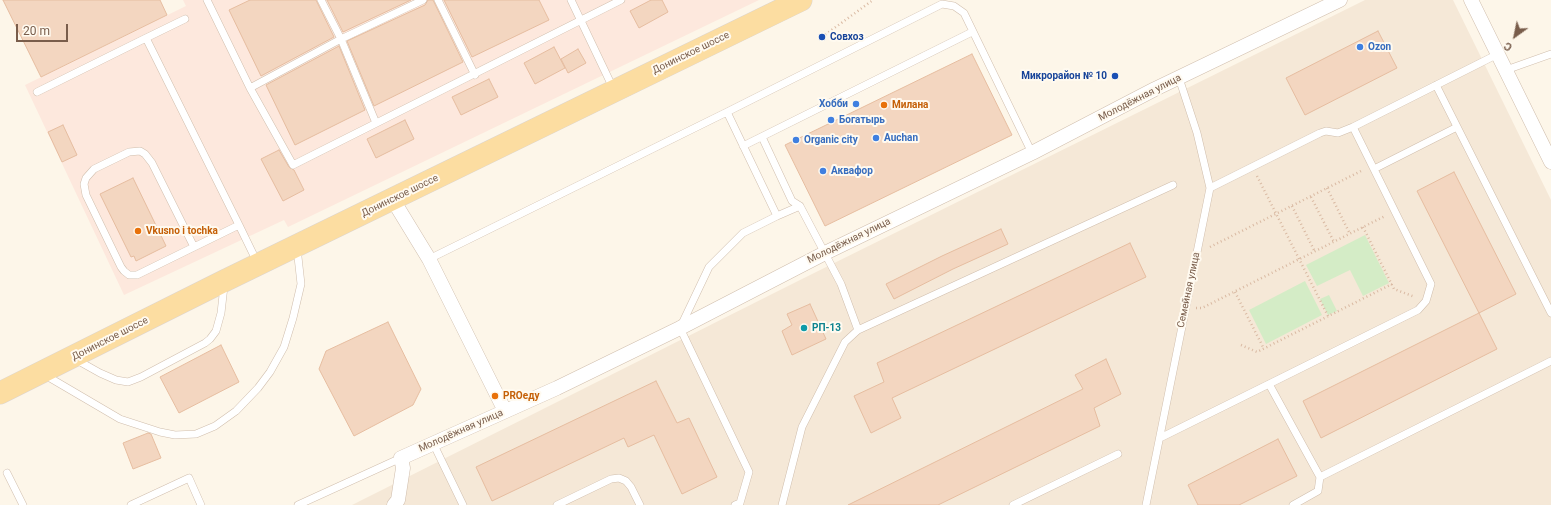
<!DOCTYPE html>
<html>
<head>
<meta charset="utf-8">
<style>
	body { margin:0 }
	#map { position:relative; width:1551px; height:505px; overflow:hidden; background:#fdf6e9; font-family:Roboto,sans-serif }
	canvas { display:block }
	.north { position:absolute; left:1495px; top:16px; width:40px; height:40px; -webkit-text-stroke:3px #fffaf0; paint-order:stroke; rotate:213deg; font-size:11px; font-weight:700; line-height:16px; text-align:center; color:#795d4b }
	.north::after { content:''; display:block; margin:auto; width:14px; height:18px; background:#795d4b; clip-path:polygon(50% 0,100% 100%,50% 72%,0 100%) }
	.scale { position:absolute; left:16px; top:24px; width:52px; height:18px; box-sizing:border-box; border:2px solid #795d4b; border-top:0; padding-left:5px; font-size:12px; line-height:14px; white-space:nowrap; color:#795d4b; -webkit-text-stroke:3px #fffaf0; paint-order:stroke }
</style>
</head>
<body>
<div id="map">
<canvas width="1551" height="505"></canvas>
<div class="north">С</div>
<div class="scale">20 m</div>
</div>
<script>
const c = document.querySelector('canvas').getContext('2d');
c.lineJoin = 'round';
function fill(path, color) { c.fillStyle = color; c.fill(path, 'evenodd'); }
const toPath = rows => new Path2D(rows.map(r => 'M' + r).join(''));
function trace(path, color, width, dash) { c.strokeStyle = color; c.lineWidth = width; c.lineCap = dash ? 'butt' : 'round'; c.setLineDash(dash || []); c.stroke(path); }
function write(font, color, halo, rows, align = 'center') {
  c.font = font + ' Roboto,sans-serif'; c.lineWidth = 4; c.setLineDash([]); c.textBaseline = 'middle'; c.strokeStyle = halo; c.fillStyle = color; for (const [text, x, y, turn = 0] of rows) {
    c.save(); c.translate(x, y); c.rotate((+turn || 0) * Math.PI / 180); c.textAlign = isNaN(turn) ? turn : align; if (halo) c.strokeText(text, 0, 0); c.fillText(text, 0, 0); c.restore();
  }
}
fill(toPath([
	[1365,0,1453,0,1551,200,1551,505,352,505,802,279]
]), '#f5e8d7');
fill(toPath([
	[183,0,759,0,288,227,284,220,124,295,25,85,186,6]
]), '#fde8dd');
fill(toPath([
	[1365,235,1389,283,1363,296,1350,270,1317,286,1306,265],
	[1305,281,1322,315,1266,344,1249,310],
	[1329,295,1337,311,1328,315,1320,299]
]), '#d4ecc6');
const building = toPath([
	[3,0,160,0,167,15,41,77,3,0],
	[250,0,316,0,334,37,261,76,229,10,250,0],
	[327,0,411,0,343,32,327,0],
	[428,0,433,0,463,62,374,106,347,41,425,5,428,0],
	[444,0,539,0,549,20,472,57,444,0],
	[651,0,662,0,668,12,639,28,630,11,651,0],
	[1378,31,1397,68,1305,115,1286,78,1378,31],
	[339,46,365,110,295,145,266,85,339,46],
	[554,47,565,68,535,84,524,63,554,47],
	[578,49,586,63,568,73,561,59,578,49],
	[972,54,1012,135,825,226,785,145,972,54],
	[489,79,498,97,461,115,452,97,489,79],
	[405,120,414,139,376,158,367,139,405,120],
	[63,125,77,155,62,162,48,132,63,125],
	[279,150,289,167,294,170,304,190,283,201,261,159,279,150],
	[1454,172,1516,294,1479,313,1417,191,1454,172],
	[133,178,166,246,136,261,134,256,131,257,100,194,133,178],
	[1001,229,1008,244,953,269,894,299,886,284,942,256,1001,229],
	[1130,243,1146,277,892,398,901,418,871,433,854,396,884,382,877,363,1130,243],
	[810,304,826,339,792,355,782,331,792,325,787,314,810,304],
	[1479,313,1497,349,1321,438,1303,401,1479,313],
	[388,322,421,389,413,405,354,436,319,369,326,351,388,322],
	[221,345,239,382,179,413,160,377,221,345],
	[1106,359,1121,394,1094,408,1100,426,938,505,848,505,1083,389,1075,375,1106,359],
	[656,381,677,423,689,418,717,477,682,494,654,435,628,447,624,438,492,501,476,467,656,381],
	[148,433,151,434,161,458,133,469,123,443,148,433],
	[1278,439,1297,476,1239,505,1198,505,1188,485,1278,439]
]);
fill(building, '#f3d6c0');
trace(building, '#e6bda0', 1);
const lane = toPath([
	[207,0,250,88,293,165,621,0],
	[321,0,341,39,376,123],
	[438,0,475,75],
	[571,0,613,88],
	[146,38,185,19],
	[1506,70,1551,54],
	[1436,85,1551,313],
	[250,88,341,39,423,0],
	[37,92,146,38,239,225],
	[727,112,777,216,800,206,841,284,858,330],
	[762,137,792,201,800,206],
	[743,146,972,32],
	[1374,169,1457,127],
	[1210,188,1320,133,1326,131,1338,133,1353,127],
	[194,247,152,163,145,154,140,151,129,152,94,169,86,178,84,184,86,195,121,267,124,271,129,275,137,275,194,247,239,225,257,262],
	[429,259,727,112,942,4,954,6,964,13,1032,153],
	[75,359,100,373,116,380,128,382,141,377,205,343,210,339,216,331,221,313,224,286],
	[45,375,120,419,160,432,175,435,196,434,215,426,236,411,258,388,270,372,284,347,293,318,301,284,297,248],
	[1160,438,1269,384],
	[433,443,463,505],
	[7,473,23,505],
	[1320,477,1551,361],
	[131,505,189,478,201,505],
	[298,505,401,458],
	[557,505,611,479,619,478,626,481,631,487,640,505],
	[735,505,740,503,749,472,680,328,709,267,743,233,777,216],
	[782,505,802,427,845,342,858,330,1173,185],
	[1013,505,1118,454],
	[1146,505,1210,188,1197,133,1179,78],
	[1293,505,1318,491,1320,477,1269,384,1418,310,1426,301,1431,284,1353,127,1498,54]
]);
const street = toPath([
	[1471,0,1551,162],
	[393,200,429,259,505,411],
	[394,505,398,500,403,468,401,458,557,388,680,328,825,253,1032,153,1155,89,1340,0]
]);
const primary = toPath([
	[0,393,224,281,801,0]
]);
trace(lane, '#d0bead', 8);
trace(street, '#d0bead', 15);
trace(primary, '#dcd5d0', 23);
trace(toPath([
	[822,37,873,0],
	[1257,176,1328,316],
	[1327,188,1350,234],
	[1311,197,1334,242],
	[1292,206,1315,252],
	[1363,227,1394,289,1415,297],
	[1210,247,1363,170],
	[1235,292,1264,349],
	[1196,308,1202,308,1385,216],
	[1241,345,1257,352,1392,284]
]), '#d9b9a2', 2.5, [1, 3]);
trace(lane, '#fff', 7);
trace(street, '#fff', 14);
trace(primary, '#fcdda1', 22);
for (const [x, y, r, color] of [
	[822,37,4,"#1a4fb4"],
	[1360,47,4,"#3f7fe0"],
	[1115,76,4,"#1a4fb4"],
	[856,104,4,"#3f7fe0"],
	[884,105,4,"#e8710a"],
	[831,120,4,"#3f7fe0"],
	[876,138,4,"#3f7fe0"],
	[796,140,4,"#3f7fe0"],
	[823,171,4,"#3f7fe0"],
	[138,231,4,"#e8710a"],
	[804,328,4,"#0f9aa8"],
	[495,396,4,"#e8710a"]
]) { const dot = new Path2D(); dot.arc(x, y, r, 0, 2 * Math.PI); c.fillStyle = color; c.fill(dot); trace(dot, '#fffaf0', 1.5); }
write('bold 10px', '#164399', '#fffaf0', [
	["Совхоз",830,37],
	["Микрорайон № 10",1107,76,"right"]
], 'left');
write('bold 10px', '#366cbe', '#fffaf0', [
	["Ozon",1368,47],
	["Хобби",848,104,"right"],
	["Богатырь",839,120],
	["Auchan",884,138],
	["Organic city",804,140],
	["Аквафор",831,171]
], 'left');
write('10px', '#795d4b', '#fffaf0', [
	["Донинское шоссе",691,53,-26],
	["Молодёжная улица",1140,98,-27],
	["Донинское шоссе",400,196,-26],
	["Молодёжная улица",849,241,-26],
	["Семейная улица",1189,290,-78],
	["Донинское шоссе",110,339,-27],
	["Молодёжная улица",461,431,-24]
]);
write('bold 10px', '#c56008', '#fffaf0', [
	["Милана",892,105],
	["Vkusno i tochka",146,231],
	["PROеду",503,396]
], 'left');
write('bold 10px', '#0d838f', '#fffaf0', [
	["РП-13",812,328]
], 'left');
</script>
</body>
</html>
